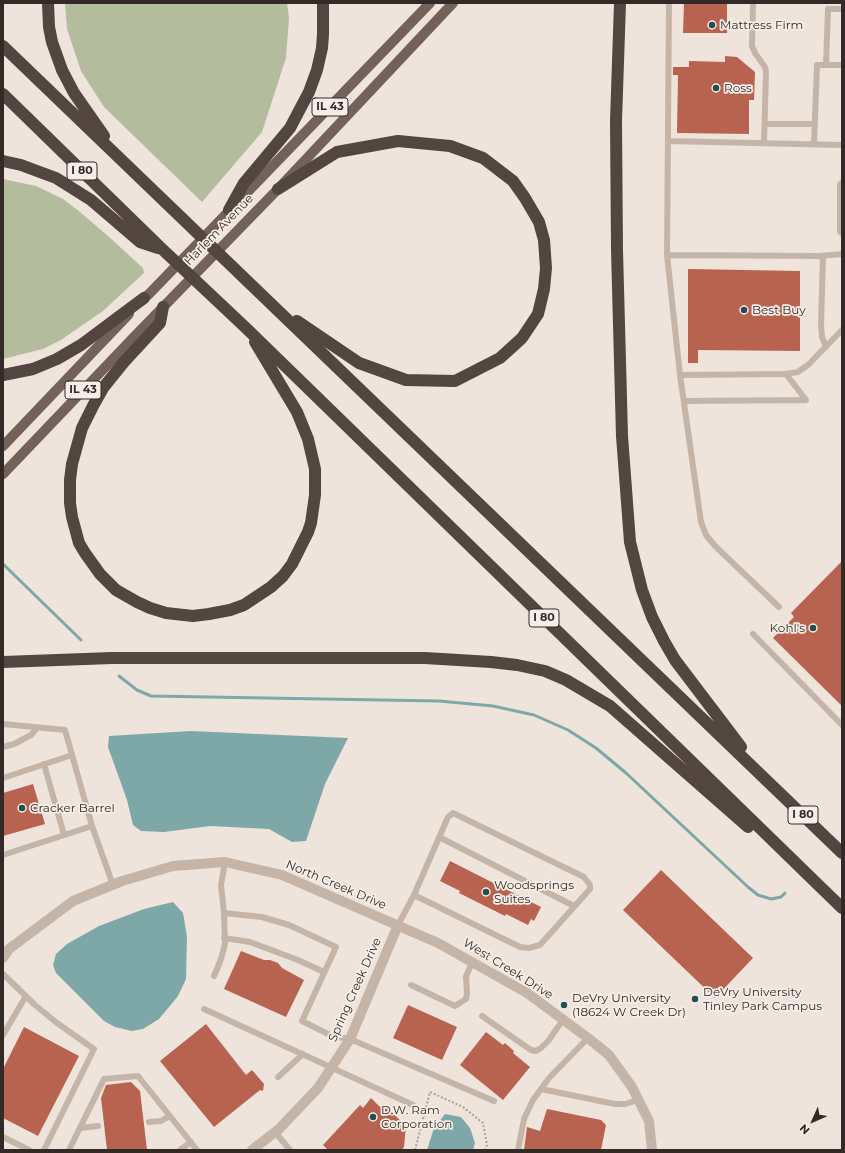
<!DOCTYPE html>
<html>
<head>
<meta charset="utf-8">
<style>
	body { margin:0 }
	#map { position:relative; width:845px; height:1153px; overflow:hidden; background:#eee4db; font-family:Montserrat,sans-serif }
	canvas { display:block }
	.frame { position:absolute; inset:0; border:4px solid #332a28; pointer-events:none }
	.north { position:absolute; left:793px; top:1101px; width:40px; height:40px; -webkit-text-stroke:3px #f7eee7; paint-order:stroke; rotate:225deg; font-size:11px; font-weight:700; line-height:16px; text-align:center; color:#332a28 }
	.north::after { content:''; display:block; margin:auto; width:14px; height:18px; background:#332a28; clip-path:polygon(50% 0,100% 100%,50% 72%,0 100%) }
</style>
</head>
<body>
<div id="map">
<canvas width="845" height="1153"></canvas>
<div class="frame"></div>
<div class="north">N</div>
</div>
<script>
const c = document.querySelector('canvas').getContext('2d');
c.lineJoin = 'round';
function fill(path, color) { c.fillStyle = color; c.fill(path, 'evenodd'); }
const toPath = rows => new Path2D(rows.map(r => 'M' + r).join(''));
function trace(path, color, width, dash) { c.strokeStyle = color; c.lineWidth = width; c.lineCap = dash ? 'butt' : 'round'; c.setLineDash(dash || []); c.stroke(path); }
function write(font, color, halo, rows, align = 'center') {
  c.font = font + ' Montserrat,sans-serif'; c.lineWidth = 3.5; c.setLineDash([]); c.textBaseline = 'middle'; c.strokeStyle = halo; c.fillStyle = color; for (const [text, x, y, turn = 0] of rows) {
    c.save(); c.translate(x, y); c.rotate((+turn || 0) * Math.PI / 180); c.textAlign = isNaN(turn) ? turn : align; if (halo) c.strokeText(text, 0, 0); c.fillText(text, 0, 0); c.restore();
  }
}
fill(toPath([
	[65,3,287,3,289,18,286,58,262,132,202,202,104,107,81,71,67,29],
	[3,179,36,186,63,199,80,212,108,236,143,268,144,273,103,311,61,340,43,349,3,359]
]), '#b3bc9d');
fill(toPath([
	[191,731,348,738,325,784,306,841,292,842,269,829,210,826,164,832,141,831,133,825,127,800,108,747,109,736],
	[173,902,183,913,187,937,186,979,178,996,159,1019,143,1029,132,1031,115,1027,104,1021,56,973,53,965,56,954,67,944,99,926,144,909],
	[445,1114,461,1117,470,1128,475,1143,473,1150,427,1150,434,1128]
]), '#7da8a7');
trace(toPath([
	[3,564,81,640],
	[119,676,137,690,151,696,439,701,493,706,534,715,568,730,596,748,626,773,748,887,758,895,771,899,781,897,785,893]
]), '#7da8a7', 3);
fill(toPath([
	[684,3,727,3,727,33,683,33],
	[725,56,737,57,755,72,754,100,749,100,749,134,677,133,678,75,673,75,673,67,689,67,689,61,725,62],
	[688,269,800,271,800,351,698,350,698,363,688,363],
	[842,561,842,706,773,638,794,617,791,613],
	[33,784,45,824,3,836,3,793],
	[450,861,541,907,534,921,531,919,528,925,506,914,505,916,459,893,460,891,440,881],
	[661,870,753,958,715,998,623,910],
	[241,951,264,960,270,960,278,963,282,968,304,980,286,1017,224,989],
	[408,1005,457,1027,442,1060,393,1038],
	[206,1024,246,1075,252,1070,264,1084,263,1091,260,1090,214,1127,160,1061],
	[24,1027,79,1056,38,1136,3,1118,3,1069],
	[486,1032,503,1045,505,1043,514,1051,513,1053,530,1067,503,1100,460,1065],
	[131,1082,140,1091,147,1150,107,1150,101,1098,106,1085],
	[371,1098,380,1107,383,1104,406,1126,404,1147,402,1150,328,1150,323,1145,360,1105,363,1108],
	[547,1109,601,1120,606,1125,601,1150,524,1150,527,1127,540,1131]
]), '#b86350');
trace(toPath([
	[415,1150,430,1092,463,1107,483,1123,487,1145,485,1150]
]), '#b09e93', 2, [2, 2]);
trace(toPath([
	[669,3,667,255,680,375,701,522,706,535,715,546,779,607],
	[753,3,752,46,755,53,765,67,766,72,764,143],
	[826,65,828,9,842,9],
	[765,124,815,124],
	[668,141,842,145],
	[814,144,817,65,842,65],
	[667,255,819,256,842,254],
	[823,256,821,325,822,337,826,347],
	[786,374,806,400],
	[680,375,786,374,798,372,809,364,842,330],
	[684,401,806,400],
	[753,634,842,725],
	[3,724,65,730,92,826,113,885],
	[3,747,14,744,31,735,37,728],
	[44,764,64,835],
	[3,778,72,755],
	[439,837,574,906],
	[3,855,92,826],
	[225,862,221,885,224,913,262,917,289,925,336,947,302,1021,332,1036,350,1039,494,1101],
	[398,925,414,895,448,817,453,813,584,877,590,885,590,889,540,945,529,948,520,947,414,895],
	[224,938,250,942,298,960,324,972],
	[3,974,35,1005,57,1023,94,1049,44,1150],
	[214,976,221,959,225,944,224,913],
	[411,985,455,1006,466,999,467,993,466,976,473,961],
	[204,1009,413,1105],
	[482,1016,531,1050,536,1051,541,1048,548,1041,563,1020],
	[3,1035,26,996],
	[278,1077,303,1054],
	[541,1089,615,1104,625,1104,638,1100],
	[149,1122,161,1121,170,1116],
	[80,1128,98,1126],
	[275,1132,290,1150],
	[3,1137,29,1150],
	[69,1150,104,1079,138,1076,197,1150],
	[180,1150,191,1142],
	[518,1150,524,1119,533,1100,549,1078,588,1038]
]), '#c5b4a8', 6);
trace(toPath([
	[842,185,842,231],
	[3,958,9,949,73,901,122,881,173,866,225,862,282,875,438,943,527,993,588,1038,609,1055,632,1087,649,1121,652,1150],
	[252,1150,279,1129,318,1088,350,1039,398,925]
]), '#c5b4a8', 10);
trace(toPath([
	[139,302,149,294,430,3],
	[3,446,129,314],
	[3,474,134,337,278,189,453,3]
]), '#73615a', 10);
trace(toPath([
	[48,3,49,27,52,42,62,70,74,93,104,136],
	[620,3,616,121,617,250,622,436,630,542,642,590,652,617,664,641,675,660,741,747],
	[3,46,842,853],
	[3,94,161,248,246,328,842,908],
	[3,161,21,165,56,178,91,200,140,242,158,248],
	[278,189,337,152,398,141,450,146,483,158,513,181,525,198,539,222,544,240,546,268,544,289,538,314,522,338,500,358,455,381,406,380,359,363,297,321],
	[229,210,244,183,290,128,309,92,317,70,322,48,323,34,323,3],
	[163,307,160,323,124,362,103,388,93,406,82,428,72,464,70,480,70,503,72,517,79,543,85,553,100,574,116,590,137,602,150,608,166,613,193,616,209,614,230,610,244,605,271,587,283,576,292,564,308,532,311,523,315,495,315,469,308,439,297,412,255,342],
	[3,375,33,369,57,359,81,345,144,298],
	[3,662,112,658,425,658,491,662,517,665,545,671,566,680,610,706,748,827]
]), '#534540', 12);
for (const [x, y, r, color] of [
	[712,25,4,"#224f4f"],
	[716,88,4,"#224f4f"],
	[744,310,4,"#224f4f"],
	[813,628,4,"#224f4f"],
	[22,808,4,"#224f4f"],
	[486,892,4,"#224f4f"],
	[695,999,4,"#224f4f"],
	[564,1005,4,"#224f4f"],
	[373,1117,4,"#224f4f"]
]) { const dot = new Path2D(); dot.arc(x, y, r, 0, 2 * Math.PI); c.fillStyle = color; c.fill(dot); trace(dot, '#f7eee7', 1.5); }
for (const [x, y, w] of [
	[330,107,36],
	[82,171,30],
	[83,390,36],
	[544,618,30],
	[803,815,30]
]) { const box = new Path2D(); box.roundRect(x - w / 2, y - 9, w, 18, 3); c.fillStyle = '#f7eee7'; c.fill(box); trace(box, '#332a28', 1); }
write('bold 11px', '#332a28', null, [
	["IL 43",330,107],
	["I 80",82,171],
	["IL 43",83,390],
	["I 80",544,618],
	["I 80",803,815]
]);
write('12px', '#332a28', '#f7eee7', [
	["Mattress Firm",720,25],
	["Ross",724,88],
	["Best Buy",752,310],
	["Kohl's",805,628,"right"],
	["Cracker Barrel",30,808],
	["Woodsprings",494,885],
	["Suites",494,899],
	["DeVry University",703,992],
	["Tinley Park Campus",703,1006],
	["DeVry University",572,998],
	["(18624 W Creek Dr)",572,1012],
	["D.W. Ram",381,1110],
	["Corporation",381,1124]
], 'left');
write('12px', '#332a28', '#f7eee7', [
	["Harlem Avenue",219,230,-46],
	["North Creek Drive",336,885,23],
	["West Creek Drive",508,969,32],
	["Spring Creek Drive",355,990,-66]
]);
</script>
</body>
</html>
